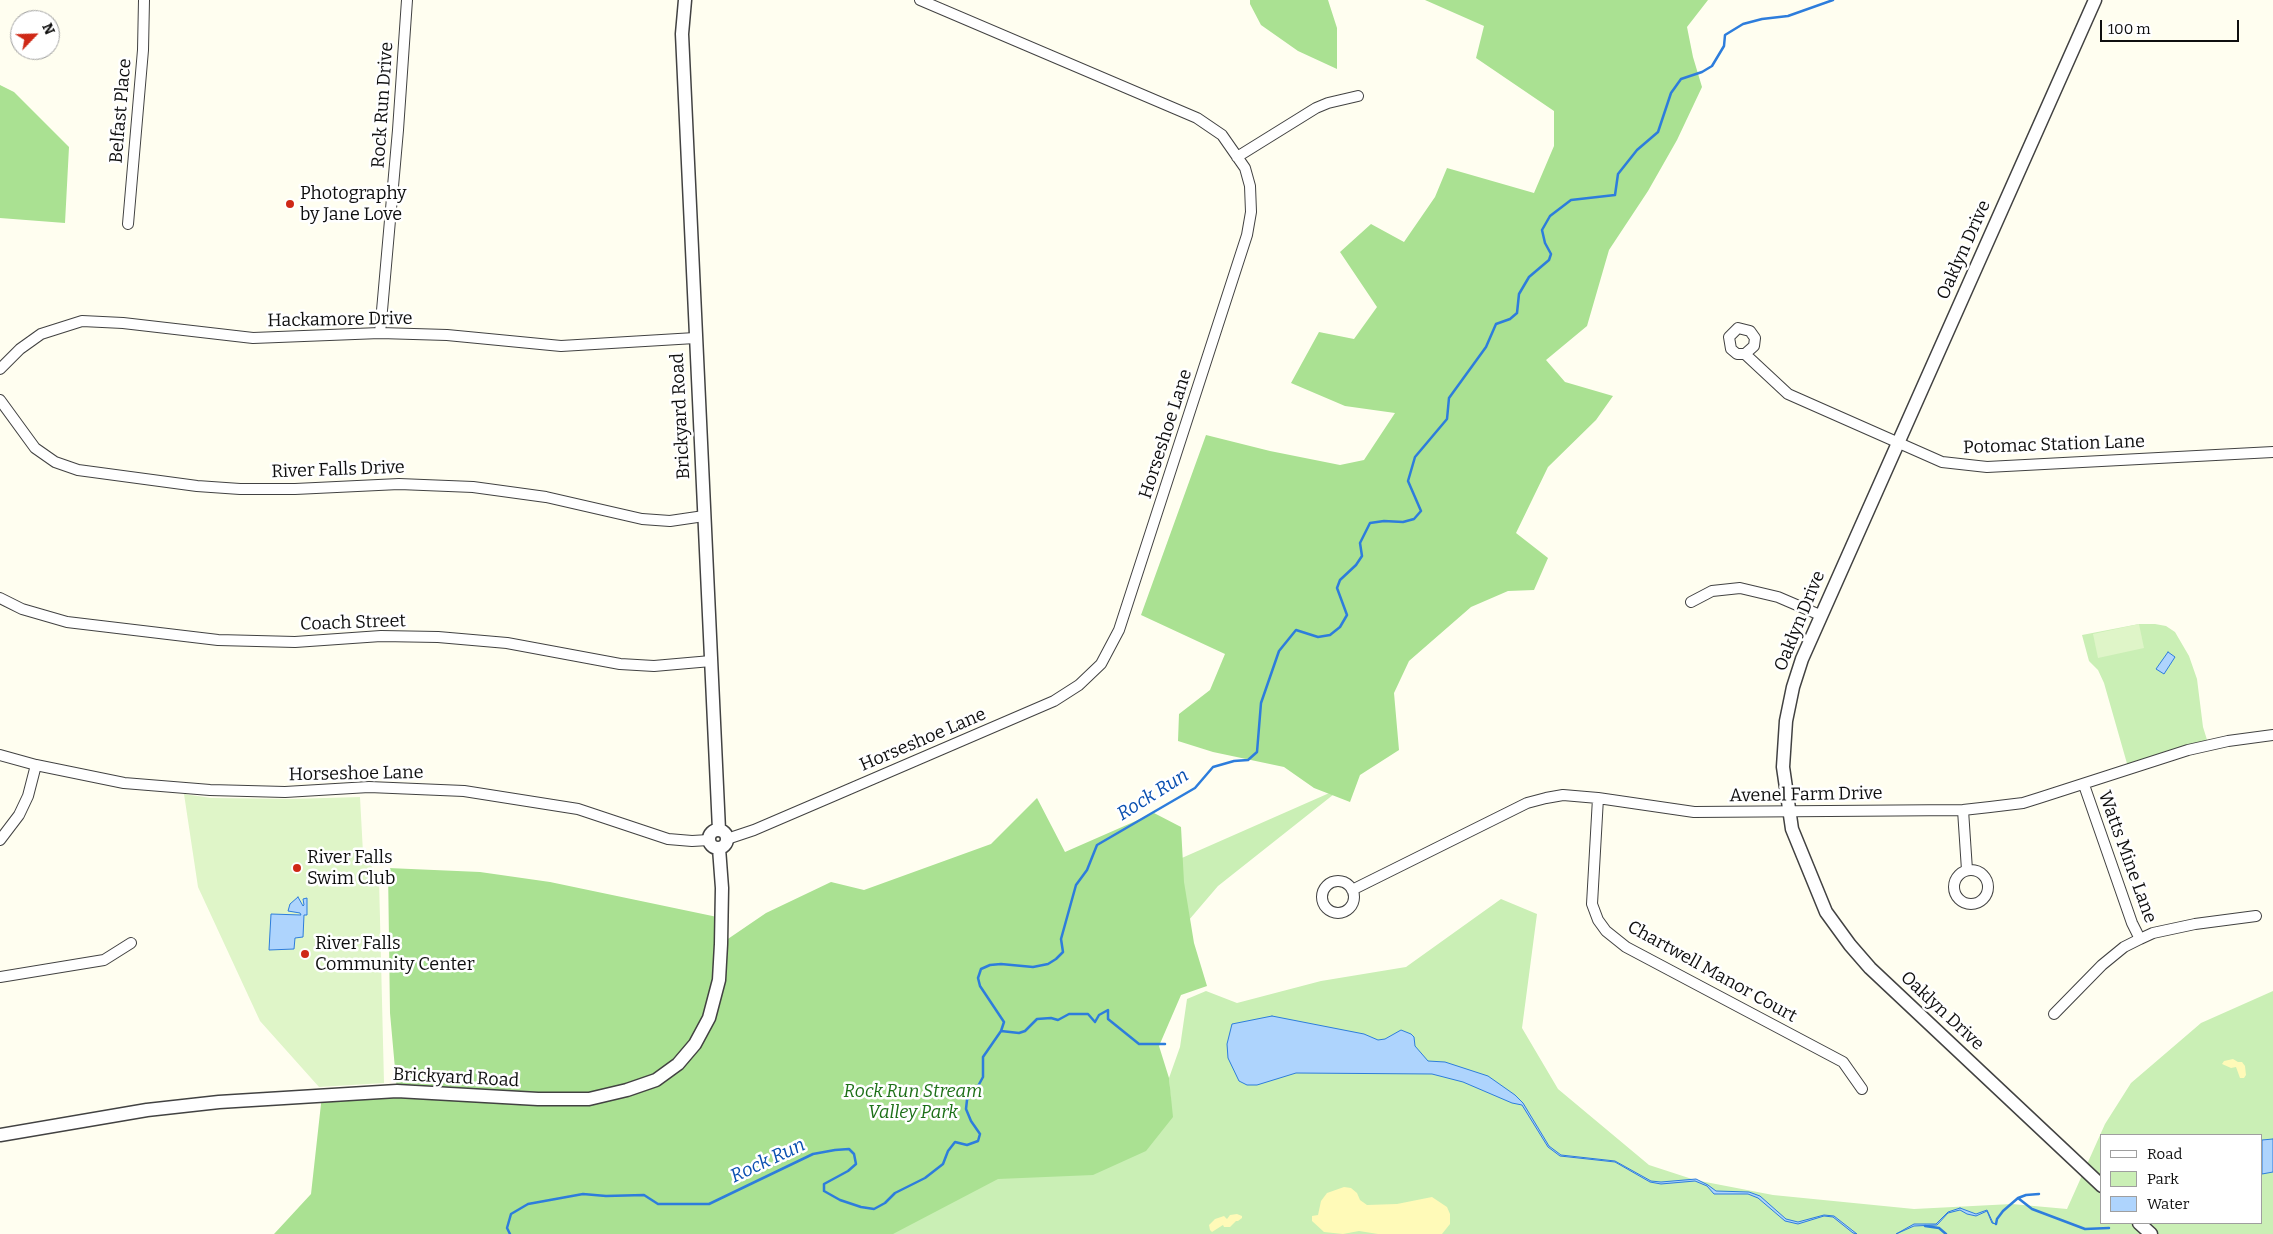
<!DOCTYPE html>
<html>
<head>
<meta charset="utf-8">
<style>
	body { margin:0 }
	#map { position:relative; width:2273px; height:1234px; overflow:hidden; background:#fffef0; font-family:Bitter,serif }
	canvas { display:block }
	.legend { position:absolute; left:2100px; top:1134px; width:162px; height:90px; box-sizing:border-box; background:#fff; border:1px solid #9f9f9f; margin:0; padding:6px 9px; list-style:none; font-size:15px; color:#0f0f0f }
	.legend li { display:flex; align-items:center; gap:10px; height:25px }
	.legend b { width:25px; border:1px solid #9f9f9f }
	.north { position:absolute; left:10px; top:10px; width:50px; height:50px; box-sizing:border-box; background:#fff; border:1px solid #9f9f9f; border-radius:50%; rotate:66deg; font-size:14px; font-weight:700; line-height:20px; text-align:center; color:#0f0f0f }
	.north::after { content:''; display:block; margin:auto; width:18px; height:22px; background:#cf2816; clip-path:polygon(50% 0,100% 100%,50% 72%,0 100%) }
	.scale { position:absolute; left:2100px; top:20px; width:139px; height:22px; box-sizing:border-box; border:2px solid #0f0f0f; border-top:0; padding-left:6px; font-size:15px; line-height:18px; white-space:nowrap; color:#0f0f0f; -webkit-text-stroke:4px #fff; paint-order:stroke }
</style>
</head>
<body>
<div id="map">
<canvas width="2273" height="1234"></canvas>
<ul class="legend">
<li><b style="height:6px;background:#fff"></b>Road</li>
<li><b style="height:14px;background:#caefb5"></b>Park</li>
<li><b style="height:14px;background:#aed4fd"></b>Water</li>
</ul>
<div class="north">N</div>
<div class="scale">100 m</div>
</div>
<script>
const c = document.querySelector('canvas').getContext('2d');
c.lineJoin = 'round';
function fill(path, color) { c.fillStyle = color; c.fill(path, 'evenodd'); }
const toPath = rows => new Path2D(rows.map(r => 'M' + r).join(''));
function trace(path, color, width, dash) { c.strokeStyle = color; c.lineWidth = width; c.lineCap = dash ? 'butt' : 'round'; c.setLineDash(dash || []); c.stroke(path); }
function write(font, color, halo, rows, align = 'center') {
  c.font = font + ' Bitter,serif'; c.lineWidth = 5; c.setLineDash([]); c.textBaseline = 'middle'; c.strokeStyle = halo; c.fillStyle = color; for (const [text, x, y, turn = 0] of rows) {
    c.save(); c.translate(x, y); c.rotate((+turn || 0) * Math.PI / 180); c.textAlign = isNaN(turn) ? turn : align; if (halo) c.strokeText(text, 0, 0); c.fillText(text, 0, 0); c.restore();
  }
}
fill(toPath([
	[2139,624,2155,624,2166,626,2175,632,2189,656,2197,679,2203,727,2208,743,2128,767,2104,683,2098,670,2089,661,2082,635],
	[1343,787,1218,886,1153,962,1016,1177,1054,1175,1172,1117,1169,1078,1180,1047,1187,999,1206,991,1237,1003,1321,981,1406,967,1501,899,1537,914,1522,1028,1558,1089,1649,1165,1695,1180,1773,1195,1914,1209,2012,1204,2067,1209,2105,1124,2131,1083,2201,1023,2273,991,2273,1234,388,1234,1175,861],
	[2102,1135,2262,1135,2262,1223,2102,1223]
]), '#caefb5');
fill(toPath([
	[1250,0,1328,0,1337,28,1337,69,1298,51,1261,25,1250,4],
	[1425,0,1708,0,1687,27,1693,57,1702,87,1677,140,1648,191,1609,250,1587,326,1546,360,1565,382,1613,396,1596,420,1548,467,1516,533,1548,558,1534,590,1508,591,1471,607,1409,661,1394,693,1399,750,1360,775,1350,802,1314,788,1284,767,1213,752,1178,741,1179,714,1210,690,1225,654,1141,615,1206,435,1270,451,1340,465,1364,460,1395,413,1345,406,1291,383,1319,332,1354,339,1377,307,1340,252,1371,224,1404,242,1435,197,1447,168,1534,193,1554,146,1554,111,1476,58,1484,26],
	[0,85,14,92,69,147,65,223,0,218],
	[1037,798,1065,852,1154,813,1181,827,1184,882,1194,943,1207,986,1181,995,1159,1046,1169,1078,1173,1117,1146,1151,1093,1175,998,1179,893,1234,274,1234,311,1194,322,1095,397,1091,390,1013,388,868,480,872,550,882,722,918,722,943,766,913,831,882,864,890,991,844]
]), '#aae192');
fill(toPath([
	[2233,1059,2238,1062,2242,1062,2245,1066,2246,1075,2244,1078,2240,1078,2236,1067,2231,1068,2222,1064,2224,1061],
	[1344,1187,1351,1188,1357,1193,1360,1200,1367,1205,1397,1204,1432,1197,1447,1207,1450,1214,1450,1224,1442,1234,1378,1234,1359,1231,1343,1234,1324,1232,1312,1221,1312,1216,1318,1215,1321,1201,1327,1193],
	[1237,1214,1242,1216,1242,1218,1238,1221,1236,1221,1230,1227,1224,1227,1223,1225,1212,1232,1210,1230,1209,1225,1215,1219,1224,1216,1227,1219,1230,1215]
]), '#fffab8');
fill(toPath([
	[2139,624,2144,648,2098,658,2093,634],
	[184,794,211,798,291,799,360,797,363,853,379,878,384,1083,319,1087,260,1021,198,887]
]), '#dff5c8');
const water = toPath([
	[2168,652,2175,657,2164,674,2156,669,2168,652],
	[298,897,303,906,304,905,303,899,307,898,307,915,304,915,303,937,295,938,294,949,269,950,271,914,301,915,300,913,288,911,290,904,298,897],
	[1272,1016,1364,1034,1378,1040,1385,1039,1401,1030,1411,1034,1414,1037,1415,1046,1428,1061,1445,1062,1488,1076,1515,1095,1523,1103,1549,1146,1561,1155,1615,1161,1651,1181,1661,1182,1696,1179,1708,1185,1716,1191,1749,1192,1760,1196,1786,1219,1798,1222,1824,1215,1834,1216,1857,1234,1853,1233,1833,1217,1824,1216,1798,1224,1785,1221,1758,1198,1748,1194,1714,1194,1707,1186,1695,1181,1661,1184,1650,1182,1615,1162,1560,1156,1548,1147,1522,1105,1512,1103,1463,1082,1432,1074,1296,1073,1257,1085,1247,1085,1239,1081,1228,1058,1227,1044,1232,1024,1272,1016],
	[2273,1139,2273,1172,2262,1174,2262,1140,2273,1139],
	[1960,1208,1976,1214,1987,1210,1993,1223,1996,1224,1992,1223,1987,1211,1976,1216,1967,1214,1960,1210,1948,1213,1937,1225,1914,1226,1896,1234,1914,1224,1936,1224,1948,1212,1960,1208]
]);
fill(water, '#aed4fd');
trace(water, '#2d7ddc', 1);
trace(toPath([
	[1001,1031,1019,1033,1025,1031,1037,1019,1051,1018,1058,1020,1069,1014,1088,1014,1095,1022,1099,1015,1108,1010,1108,1019,1139,1044,1165,1044],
	[2018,1198,2026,1195,2039,1194],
	[1996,1224,1997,1219,2003,1211,2018,1198,2032,1209,2085,1229,2109,1228],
	[1925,1226,1939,1228,1946,1234],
	[510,1234,507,1228,511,1214,528,1204,583,1194,606,1196,644,1195,658,1204,709,1204,813,1154,835,1150,849,1149,854,1154,856,1164,848,1171,824,1184,824,1191,840,1200,861,1207,874,1209,885,1203,895,1193,925,1178,943,1164,948,1151,955,1142,967,1145,978,1141,980,1134,971,1121,966,1109,967,1100,977,1088,983,1077,983,1057,1001,1031,1004,1022,980,986,978,978,981,969,990,965,1001,964,1033,967,1048,964,1056,959,1063,952,1061,939,1076,885,1087,870,1097,845,1195,788,1213,767,1234,761,1248,760,1257,752,1261,703,1279,651,1296,630,1318,637,1330,635,1340,627,1347,615,1337,588,1340,580,1356,565,1362,556,1360,543,1370,523,1384,521,1403,522,1414,519,1421,511,1408,481,1415,457,1447,419,1449,398,1486,347,1496,324,1510,319,1517,313,1519,294,1529,277,1549,260,1551,254,1545,243,1542,230,1550,216,1571,200,1615,195,1618,174,1637,150,1658,132,1671,93,1681,79,1702,72,1712,66,1724,46,1725,35,1743,24,1762,19,1788,16,1833,0]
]), '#2d7ddc', 2.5);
const minor = toPath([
	[1237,157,1316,108,1328,103,1358,96],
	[128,224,143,50,144,0],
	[380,333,398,130,407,0],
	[1745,354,1754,346,1755,338,1750,331,1738,328,1729,337,1731,349,1737,354,1745,354,1788,394,1942,462,1987,467,2273,452],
	[0,369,20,349,41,334,82,321,123,323,253,338,380,333,447,335,561,346,695,338],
	[0,400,35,448,55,462,78,470,197,486,240,489,295,489,399,484,473,487,546,497,642,519,670,521,704,516],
	[0,598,22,609,67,622,218,640,295,642,381,636,438,637,507,643,620,664,654,666,711,661],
	[1691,602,1712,591,1740,588,1778,597,1820,615],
	[0,755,36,765,124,783,210,790,285,792,369,787,464,791,578,809,668,839,692,841,709,840],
	[2084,785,2132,923,2140,939],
	[1598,798,1592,904,1598,920,1606,931,1626,947,1843,1062,1862,1089],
	[1963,810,1967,870],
	[727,839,754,830,831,797,1054,701,1079,685,1101,664,1119,630,1247,235,1251,212,1250,186,1245,168,1222,135,1197,118,920,0],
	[0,840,19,815,28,796,36,765],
	'1954 887a17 17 0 1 1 34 0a17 17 0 1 1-34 0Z',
	'1322 897a16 16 0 1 1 32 0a16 16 0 1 1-32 0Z',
	[1352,890,1527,803,1546,798,1563,795,1598,798,1694,812,1963,810,1990,807,2023,803,2039,798,2188,750,2228,741,2273,735],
	[0,977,104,960,131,943],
	[2054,1014,2102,965,2124,947,2140,939,2153,933,2195,924,2256,916]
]);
const tertiary = toPath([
	[685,0,682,34,719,830],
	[2095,0,1802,659,1793,687,1786,721,1783,767,1792,829,1826,912,1850,945,1870,968,2102,1186],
	'709 839a9 9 0 1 1 18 0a9 9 0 1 1-18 0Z',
	[0,1135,147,1110,219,1102,397,1091,538,1099,589,1099,627,1090,656,1080,678,1064,695,1044,709,1018,719,980,721,944,722,888,719,848],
	[2139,1223,2151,1234]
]);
trace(minor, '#424242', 12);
trace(tertiary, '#424242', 15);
trace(minor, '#fff', 10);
trace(tertiary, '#fff', 12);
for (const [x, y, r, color] of [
	[290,204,5,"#cf2816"],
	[297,868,5,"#cf2816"],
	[305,954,5,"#cf2816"]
]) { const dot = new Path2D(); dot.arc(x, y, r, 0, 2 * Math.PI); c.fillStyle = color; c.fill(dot); trace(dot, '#fff', 2); }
write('18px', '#0f0f0f', '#fff', [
	["Rock Run Drive",383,105,-86],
	["Belfast Place",121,111,-85],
	["Oaklyn Drive",1964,250,-66],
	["Hackamore Drive",340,320,-1],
	["Brickyard Road",681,416,-93],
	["Horseshoe Lane",1166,434,-72],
	["Potomac Station Lane",2054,445,-2],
	["River Falls Drive",338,470,-2],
	["Oaklyn Drive",1800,621,-68],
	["Coach Street",353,623,-2],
	["Horseshoe Lane",923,740,-23],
	["Horseshoe Lane",356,774,-1],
	["Avenel Farm Drive",1806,795,-1],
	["Watts Mine Lane",2127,857,70],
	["Chartwell Manor Court",1712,972,29],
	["Oaklyn Drive",1942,1011,43],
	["Brickyard Road",456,1078,3]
]);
write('18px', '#0f0f0f', '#fff', [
	["Photography",300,194],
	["by Jane Love",300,215],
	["River Falls",307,858],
	["Swim Club",307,879],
	["River Falls",315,944],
	["Community Center",315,965]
], 'left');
write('italic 18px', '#1c6f17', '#fff', [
	["Rock Run Stream",913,1092],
	["Valley Park",913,1113]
]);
write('italic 19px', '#094fb0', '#fff', [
	["Rock Run",1153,795,-32],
	["Rock Run",768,1161,-25]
]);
</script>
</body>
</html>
